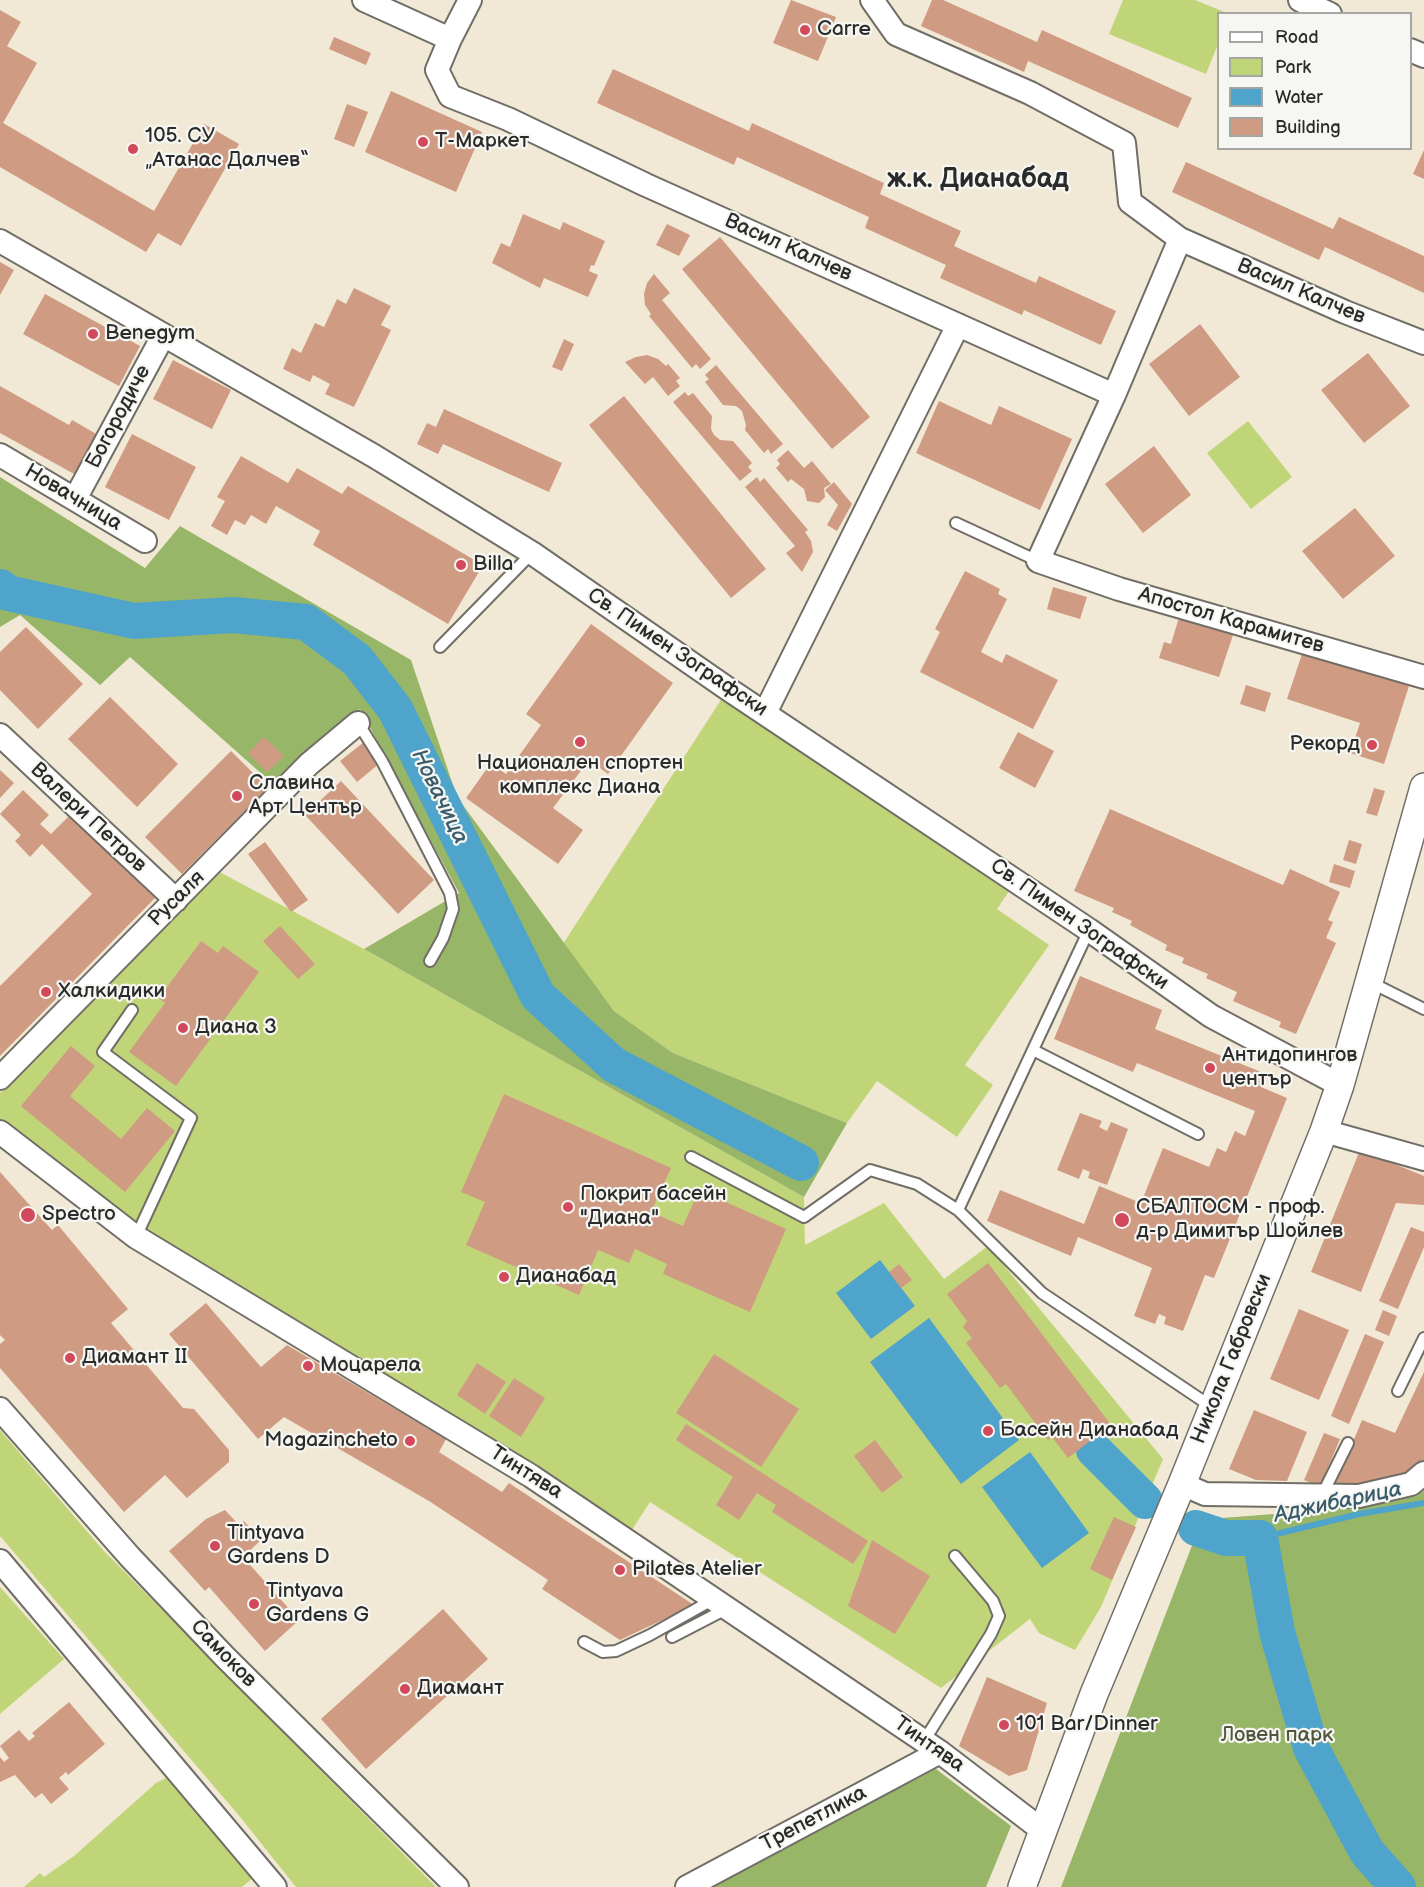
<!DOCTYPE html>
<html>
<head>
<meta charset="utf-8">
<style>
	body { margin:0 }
	#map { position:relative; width:1424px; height:1887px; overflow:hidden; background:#f1e9d5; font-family:"Balsamiq Sans",sans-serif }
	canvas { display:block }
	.legend { position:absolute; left:1217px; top:12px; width:195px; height:138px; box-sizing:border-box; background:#f6f6f2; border:2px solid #a5a5a2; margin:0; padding:8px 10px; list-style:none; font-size:18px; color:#2b2b2b }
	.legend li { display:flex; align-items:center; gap:12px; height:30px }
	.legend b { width:30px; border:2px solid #a5a5a2 }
</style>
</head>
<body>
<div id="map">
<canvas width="1424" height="1887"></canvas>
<ul class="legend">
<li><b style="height:8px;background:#fff"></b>Road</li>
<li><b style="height:16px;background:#c0d578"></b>Park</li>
<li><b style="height:16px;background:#4ea4ca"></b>Water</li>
<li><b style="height:16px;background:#cf9b83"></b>Building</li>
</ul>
</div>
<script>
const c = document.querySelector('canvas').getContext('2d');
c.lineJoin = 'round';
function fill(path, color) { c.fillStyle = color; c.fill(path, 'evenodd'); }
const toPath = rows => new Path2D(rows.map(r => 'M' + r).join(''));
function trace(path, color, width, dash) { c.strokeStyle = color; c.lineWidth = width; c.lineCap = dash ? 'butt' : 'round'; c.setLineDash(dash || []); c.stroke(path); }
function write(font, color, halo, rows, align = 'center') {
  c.font = font + ' "Balsamiq Sans",sans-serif'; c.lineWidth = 4.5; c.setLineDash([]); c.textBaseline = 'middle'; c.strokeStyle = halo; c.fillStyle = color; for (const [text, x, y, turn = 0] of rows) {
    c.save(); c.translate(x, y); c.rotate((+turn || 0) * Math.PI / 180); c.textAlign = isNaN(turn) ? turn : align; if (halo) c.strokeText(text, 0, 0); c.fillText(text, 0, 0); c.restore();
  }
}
fill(toPath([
	[1123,0,1195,0,1227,13,1218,14,1218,44,1206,74,1109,34],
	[1248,421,1292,477,1251,509,1207,453],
	[728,689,1016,881,997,909,1049,945,965,1065,993,1085,957,1137,877,1081,847,1123,673,1053,614,1011,563,944],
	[212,868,364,949,804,1197,805,1245,884,1203,944,1279,988,1246,1163,1459,1101,1607,1075,1650,1039,1633,1030,1619,941,1688,650,1502,626,1539,136,1237,0,1123,0,1093],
	[0,1430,103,1550,436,1887,296,1887,241,1818,0,1536],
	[0,1587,64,1659,0,1714],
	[168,1777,254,1877,242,1887,24,1887,40,1873,44,1877,74,1856,156,1783]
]), '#c0d578');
fill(toPath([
	[0,477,145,568,180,526,411,660,457,797,614,1011,673,1053,847,1123,804,1197,364,949,459,893,360,709,272,783,130,657,100,685,20,615,0,627],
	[1424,1490,1424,1887,1061,1887,1196,1535,1222,1518,1339,1509,1417,1496],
	[936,1769,1011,1826,986,1887,709,1887]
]), '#98b668');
fill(toPath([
	[880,1260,915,1306,871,1339,836,1293],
	[929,1318,1019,1440,961,1484,870,1362],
	[1030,1452,1089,1533,1042,1568,982,1487]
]), '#4ea4ca');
trace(toPath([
	[1260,1538,1359,1514,1424,1503]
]), '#4ea4ca', 6);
trace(toPath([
	[0,587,8,593,134,621,233,615,306,622,357,660,395,709,538,996,614,1065,801,1163],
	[1094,1450,1145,1501],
	[1196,1528,1226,1538,1260,1538,1277,1632,1311,1748,1367,1852,1398,1887]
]), '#4ea4ca', 36);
fill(toPath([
	[791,0,836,17,818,61,773,43],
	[932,0,943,0,1037,42,1042,30,1192,98,1178,128,1028,61,1024,72,921,26],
	[0,10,21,22,7,46,37,63,3,123,154,211,204,124,239,144,181,246,158,233,146,252,0,167],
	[334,37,371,53,366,65,329,49],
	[613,69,749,131,752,123,884,183,880,194,961,231,954,246,1036,283,1039,276,1116,311,1101,345,1024,310,1022,315,940,278,946,265,865,228,869,217,737,157,734,165,597,103],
	[391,91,482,132,456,192,365,152],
	[347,104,368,112,354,147,334,139],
	[1424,150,1424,179,1413,174],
	[1186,162,1333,229,1339,217,1424,256,1424,293,1325,247,1319,260,1172,192],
	[523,214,560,230,563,222,605,241,594,266,591,265,589,271,598,275,588,297,544,278,540,288,492,263,501,243,510,247],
	[667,224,690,235,679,256,656,245],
	[720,237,870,417,832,449,682,269],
	[0,262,14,270,0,295],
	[654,274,670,293,662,300,711,359,700,369,696,364,692,368,649,316,651,314,645,305,644,294,647,283],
	[354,288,391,306,381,325,391,330,354,407,325,394,330,384,313,375,310,382,283,369,292,348,301,353,315,323,324,327,337,299,346,304],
	[45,294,140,346,119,386,23,334],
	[1200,324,1240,377,1189,416,1149,364],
	[564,339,574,344,562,371,552,367],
	[1368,353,1410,406,1364,443,1321,390],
	[647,355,658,359,666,366,668,364,680,378,676,381,680,386,668,396,653,377,645,384,625,362,636,357],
	[173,360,231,390,212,429,153,399],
	[716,365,783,444,771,454,768,449,764,453,745,430,746,425,742,411,736,406,723,405,705,382,709,379,705,375],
	[0,386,69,425,72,420,98,435,76,475,0,433],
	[685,392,688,396,693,393,712,416,711,429,714,435,720,440,733,441,752,463,748,467,752,471,740,481,673,402],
	[624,396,766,569,731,598,589,425],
	[939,401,991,425,999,406,1072,439,1040,510,916,453],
	[444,409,562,463,549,492,443,444,438,454,417,444,427,423,436,427],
	[132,434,196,467,169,520,105,487],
	[1154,446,1191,495,1143,533,1105,484],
	[788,450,804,468,812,461,831,484,824,488,825,497,819,503,807,501,804,489,791,479,788,482,776,468,780,464,777,460],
	[241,456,288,483,297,468,342,494,348,486,483,565,448,624,313,545,320,531,276,506,266,524,251,515,245,525,235,520,227,535,211,526,225,501,217,497],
	[757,477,760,482,764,478,808,530,805,532,811,541,813,552,802,572,786,553,795,546,745,487],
	[834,482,852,504,837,531,827,525,838,505,825,490],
	[1355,508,1395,556,1343,599,1302,551],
	[965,571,1000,589,998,594,1007,599,981,652,1002,663,1006,654,1058,680,1033,729,920,672,940,632,935,629],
	[1053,587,1087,597,1080,619,1047,609],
	[1181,611,1235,629,1219,677,1159,658,1164,642,1171,644],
	[591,624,673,683,608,774,589,760,553,808,583,830,558,864,466,798,491,763,506,774,541,725,526,714],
	[26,627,83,684,38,729,0,690,0,652],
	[1303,651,1409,686,1384,764,1350,753,1360,723,1287,699],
	[1246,685,1271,693,1265,712,1240,704],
	[110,697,178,764,137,807,68,739],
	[1018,732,1054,751,1035,788,999,768],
	[264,737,284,756,267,772,248,753],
	[364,742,380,763,357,782,340,761],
	[231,751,268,788,182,874,145,837],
	[0,770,14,783,0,798],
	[341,781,434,880,398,914,305,815],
	[1374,788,1385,791,1377,816,1366,813],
	[23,790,49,815,40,824,51,834,69,816,155,898,0,1056,0,986,92,894,42,844,30,857,15,841,21,835,0,814],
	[1110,809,1283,885,1290,869,1340,892,1328,920,1333,922,1326,938,1336,943,1296,1034,1279,1027,1281,1022,1233,1001,1237,992,1206,978,1208,974,1182,963,1184,958,1165,950,1167,945,1130,925,1132,921,1112,912,1114,908,1074,891],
	[1349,840,1362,844,1356,864,1343,860],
	[265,842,308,900,291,912,248,854],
	[1334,864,1355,871,1350,888,1329,882],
	[280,926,315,964,298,979,263,941],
	[201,941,218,953,223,946,259,972,176,1086,129,1052,165,1003,159,998],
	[1080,976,1162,1010,1155,1029,1266,1074,1261,1087,1287,1098,1214,1278,1205,1275,1183,1331,1164,1324,1166,1317,1159,1314,1155,1324,1134,1316,1152,1268,1078,1237,1071,1256,987,1221,1000,1190,1084,1224,1099,1186,1141,1203,1163,1148,1209,1167,1217,1148,1226,1152,1235,1131,1245,1136,1255,1111,1137,1063,1133,1072,1054,1039],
	[71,1046,95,1066,70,1096,121,1139,147,1108,175,1131,125,1192,21,1106],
	[504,1094,671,1168,651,1212,683,1226,699,1190,786,1229,750,1312,663,1274,667,1264,635,1249,629,1263,598,1250,579,1295,466,1245,485,1202,461,1192],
	[1080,1113,1102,1121,1099,1127,1107,1131,1111,1122,1128,1129,1107,1185,1088,1178,1090,1172,1083,1169,1079,1179,1057,1170],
	[1360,1150,1424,1176,1424,1205,1396,1203,1361,1292,1311,1272],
	[0,1172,52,1230,58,1225,128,1309,111,1323,183,1408,194,1409,229,1450,229,1462,187,1498,165,1475,124,1512,0,1368,0,1344,5,1340,0,1335],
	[1411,1227,1424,1232,1424,1247,1398,1309,1379,1301],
	[988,1263,1111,1425,1068,1458,1052,1437,1048,1440,1006,1384,1000,1388,966,1343,972,1338,963,1327,967,1321,947,1294],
	[899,1264,912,1280,901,1288,889,1272],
	[206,1303,261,1367,287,1345,446,1439,439,1452,502,1492,509,1483,694,1605,620,1640,542,1589,548,1580,476,1532,429,1501,284,1417,258,1439,169,1334],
	[1299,1309,1349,1330,1319,1400,1270,1379],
	[1383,1310,1397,1316,1389,1336,1375,1330],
	[1365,1334,1384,1342,1349,1424,1331,1416],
	[714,1354,799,1409,761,1467,676,1413],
	[477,1363,506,1382,485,1414,457,1395],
	[1424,1372,1424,1467,1418,1471,1333,1490,1362,1420,1395,1433],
	[514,1378,545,1398,521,1437,489,1416],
	[1254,1410,1307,1432,1287,1481,1256,1480,1229,1469],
	[686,1424,868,1541,853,1564,772,1512,776,1505,757,1493,739,1520,716,1505,733,1477,676,1440],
	[1324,1433,1340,1439,1320,1487,1304,1480],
	[875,1440,903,1477,882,1493,854,1456],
	[225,1510,239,1525,244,1521,261,1540,243,1557,299,1620,265,1651,209,1587,205,1591,169,1551,206,1519],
	[1114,1517,1136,1527,1112,1580,1090,1569],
	[872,1540,930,1576,895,1634,848,1606],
	[443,1609,488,1659,366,1769,321,1719],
	[987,1677,1047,1703,1027,1770,1009,1776,959,1746],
	[69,1702,105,1744,68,1775,66,1772,59,1778,69,1789,51,1804,42,1793,35,1798,15,1775,0,1782,0,1757,4,1762,9,1758,0,1746,19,1730,29,1741,35,1736,32,1733]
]), '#cf9b83');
const service = toPath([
	[956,523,1038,561],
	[440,647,532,553],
	[358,723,382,761,450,893,453,909,443,938,430,961],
	[1370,982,1424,1009],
	[132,1010,103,1052,191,1118,136,1237],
	[1033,1050,1198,1134],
	[691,1157,804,1217,870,1170,917,1184,958,1210,1042,1293,1212,1407],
	[958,1210,1089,930],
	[1398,1391,1424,1338],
	[1322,1495,1348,1443],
	[672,1637,728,1608],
	[584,1642,603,1652,616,1651,650,1635,714,1599],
	[924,1741,991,1634,999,1616,993,1601,955,1556]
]);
const minor = toPath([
	[364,0,450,39],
	[470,0,450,39,437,70,450,96,508,119,646,185,1114,395],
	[872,0,896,34,1030,93,1124,143,1130,202,1180,239,1345,312,1424,343],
	[1300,0,1330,14],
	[1410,50,1424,56],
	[1180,239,1114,395,1038,561,1119,589,1424,677],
	[0,241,374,456,532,553,728,689,1089,930,1211,1016,1340,1085],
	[0,455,145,541],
	[75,499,163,336],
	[765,713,958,325],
	[0,735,176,900],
	[0,1078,309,764,358,723],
	[1324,1131,1424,1159],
	[0,1132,136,1237,531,1476,940,1752,1042,1830],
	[0,1409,130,1557,225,1657,457,1887],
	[1182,1484,1205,1494,1359,1496,1411,1484,1424,1473],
	[0,1561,275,1887],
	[687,1887,940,1752]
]);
const tertiary = toPath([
	[1022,1887,1094,1694,1182,1484,1324,1131,1340,1085,1424,787]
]);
trace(service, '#706e66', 14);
trace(minor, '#706e66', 26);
trace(tertiary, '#706e66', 30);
trace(service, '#fff', 10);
trace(minor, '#fff', 22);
trace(tertiary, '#fff', 27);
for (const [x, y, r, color] of [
	[805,30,6,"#d1495b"],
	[423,142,6,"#d1495b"],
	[133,149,6,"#d1495b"],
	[93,334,6,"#d1495b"],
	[461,565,6,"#d1495b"],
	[580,742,6,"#d1495b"],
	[1372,745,6,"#d1495b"],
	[237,796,6,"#d1495b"],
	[46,992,6,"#d1495b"],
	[183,1028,6,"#d1495b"],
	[1210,1068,6,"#d1495b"],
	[568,1207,6,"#d1495b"],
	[28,1215,8,"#d1495b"],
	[1122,1220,8,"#d1495b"],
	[504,1277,6,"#d1495b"],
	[70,1358,6,"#d1495b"],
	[308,1366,6,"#d1495b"],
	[988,1431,6,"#d1495b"],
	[410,1441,6,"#d1495b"],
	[215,1546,6,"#d1495b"],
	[620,1570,6,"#d1495b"],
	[254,1604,6,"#d1495b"],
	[405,1689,6,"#d1495b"],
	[1004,1725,6,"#d1495b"]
]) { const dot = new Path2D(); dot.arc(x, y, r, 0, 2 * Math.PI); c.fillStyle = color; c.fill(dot); trace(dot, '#f6f6f2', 2); }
write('21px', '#2b2b2b', '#f6f6f2', [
	["Carre",817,30],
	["105. СУ",145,137],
	["„Атанас Далчев“",145,161],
	["Т-Маркет",435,142],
	["Benegym",105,334],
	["Billa",473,565],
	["Рекорд",1360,745,"right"],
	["Национален спортен",580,764,"center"],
	["комплекс Диана",580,788,"center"],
	["Славина",249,784],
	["Арт Център",249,808],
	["Халкидики",58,992],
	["Диана 3",195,1028],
	["Антидопингов",1222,1056],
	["център",1222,1080],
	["Покрит басейн",580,1195],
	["\"Диана\"",580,1219],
	["СБАЛТОСМ - проф.",1136,1208],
	["д-р Димитър Шойлев",1136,1232],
	["Spectro",42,1215],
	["Дианабад",516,1277],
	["Диамант II",82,1358],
	["Моцарела",320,1366],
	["Басейн Дианабад",1000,1431],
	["Magazincheto",398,1441,"right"],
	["Tintyava",227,1534],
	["Gardens D",227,1558],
	["Pilates Atelier",632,1570],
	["Tintyava",266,1592],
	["Gardens G",266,1616],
	["Диамант",417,1689],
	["101 Bar/Dinner",1016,1725]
], 'left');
write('21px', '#2b2b2b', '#f6f6f2', [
	["Васил Калчев",788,248,24],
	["Васил Калчев",1301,292,23],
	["Богородиче",119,417,-62],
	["Новачница",73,498,31],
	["Апостол Карамитев",1231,621,16],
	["Св. Пимен Зографски",677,653,34],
	["Валери Петров",88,818,43],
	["Русаля",177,899,-45],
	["Св. Пимен Зографски",1079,925,35],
	["Никола Габровски",1232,1359,-68],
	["Тинтява",526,1473,32],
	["Самоков",223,1654,46],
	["Тинтява",929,1745,35],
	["Трепетлика",814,1819,-28]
]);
write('21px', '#50563e', '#f6f6f2', [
	["Ловен парк",1277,1736]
]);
write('italic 22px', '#395b6b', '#f6f6f2', [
	["Новачица",439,797,64],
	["Аджибарица",1338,1503,-12]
]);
write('bold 27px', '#2b2b2b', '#f6f6f2', [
	["ж.к. Дианабад",978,180]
]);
</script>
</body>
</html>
